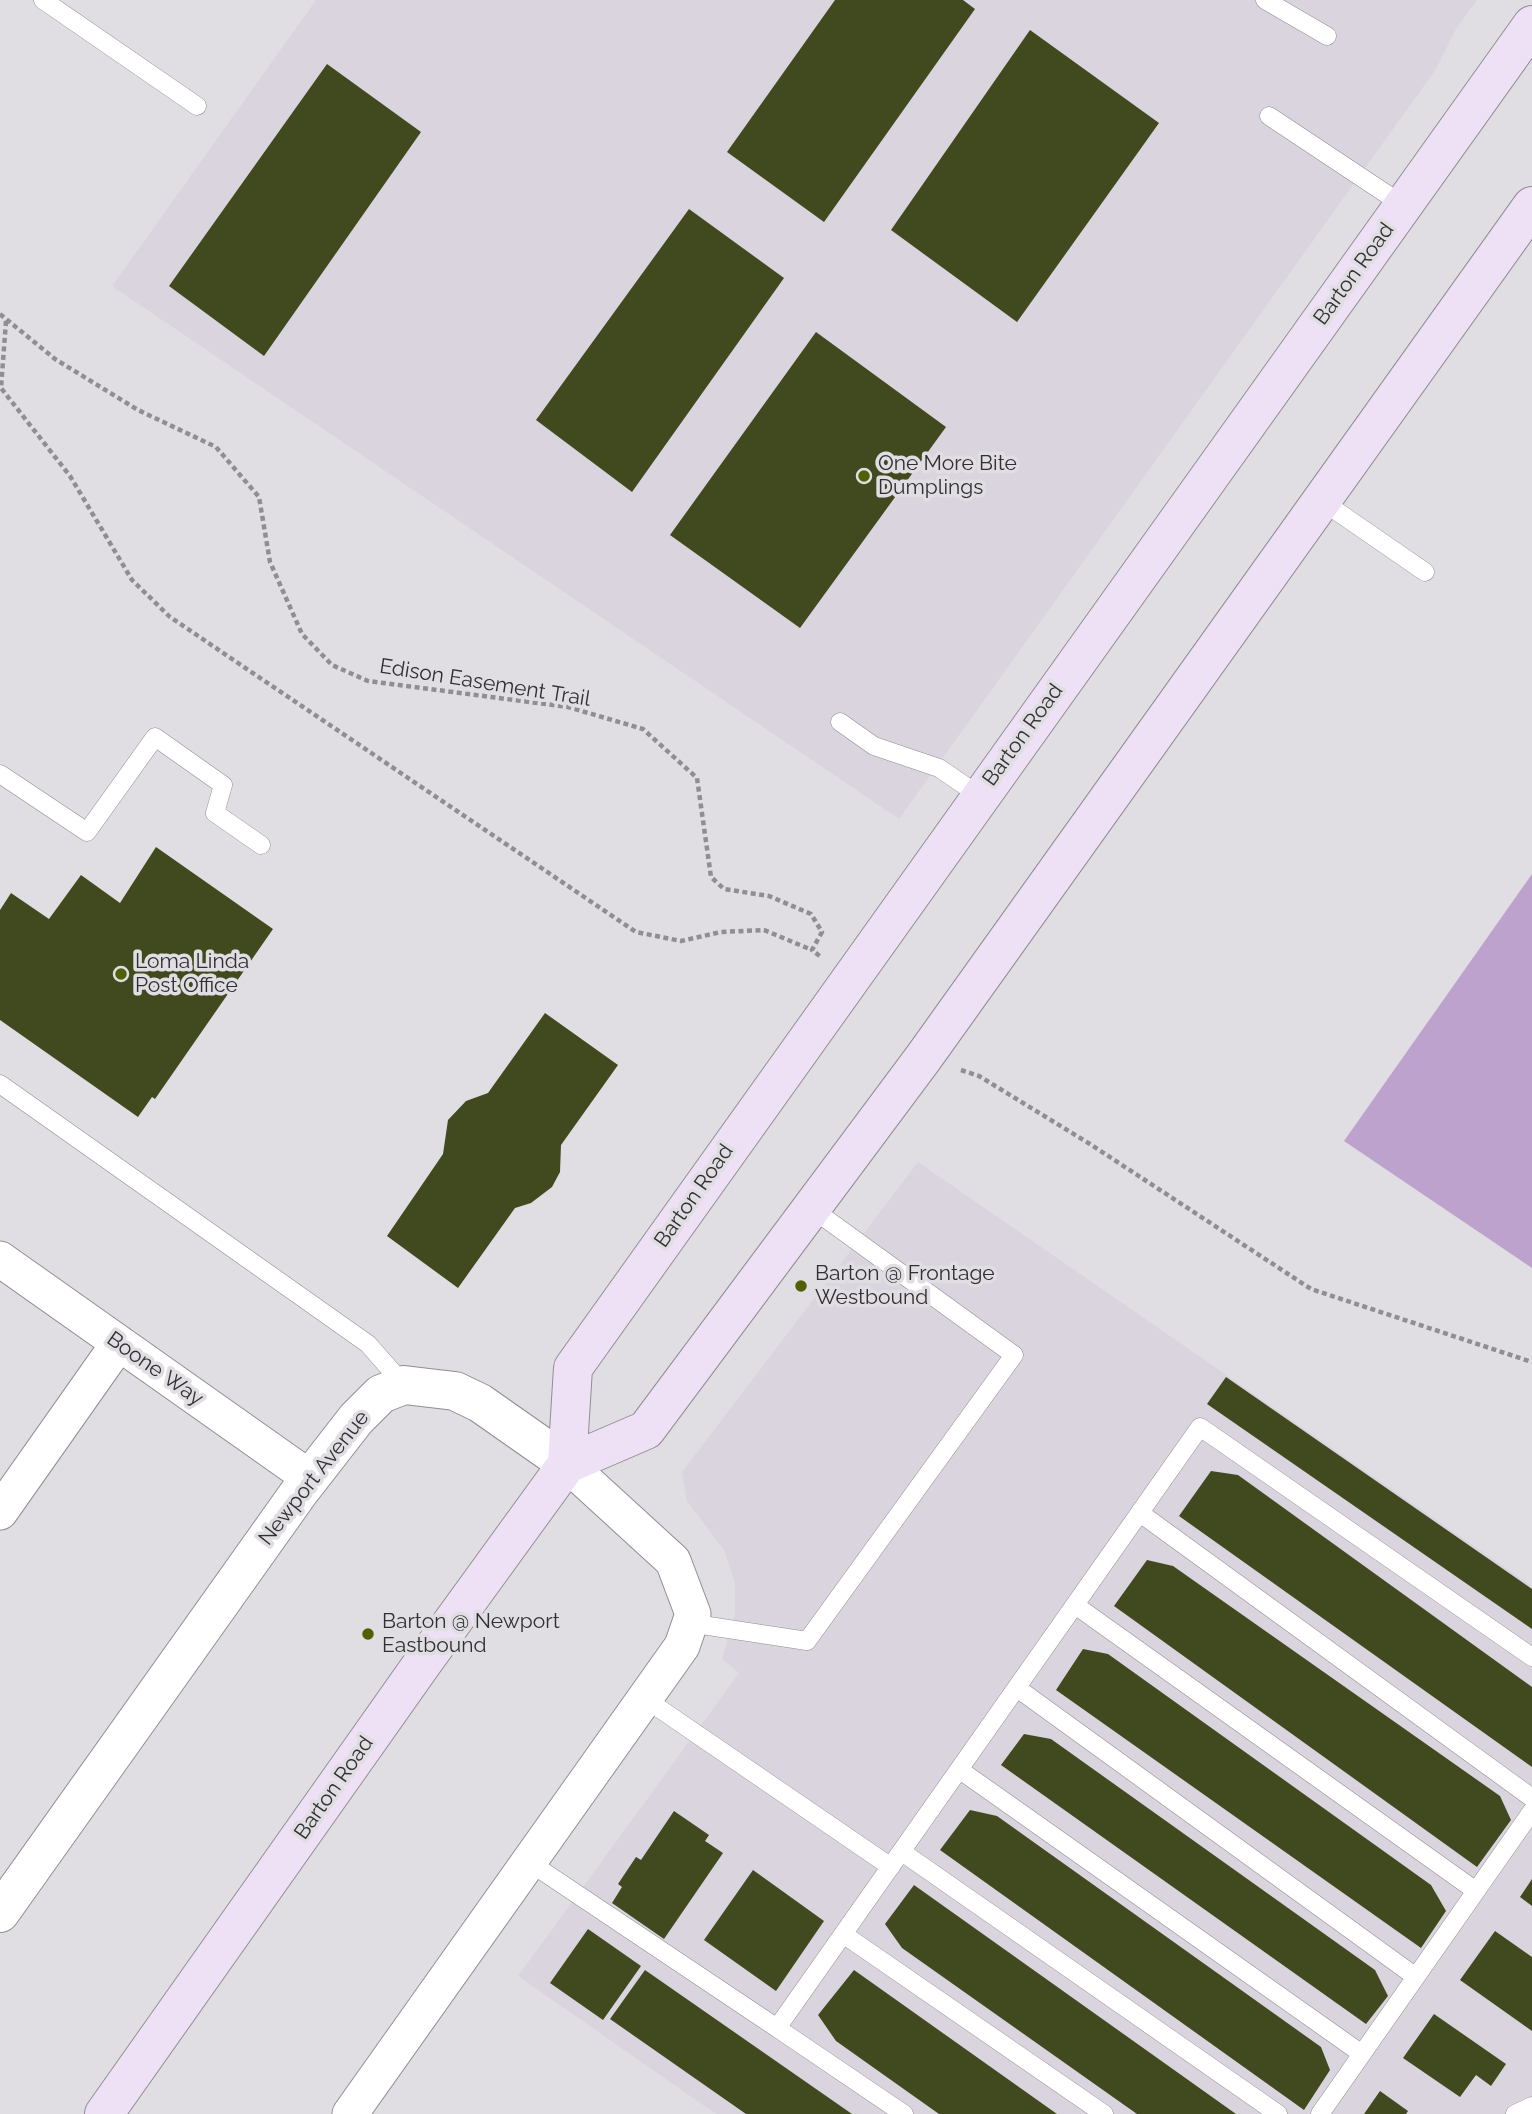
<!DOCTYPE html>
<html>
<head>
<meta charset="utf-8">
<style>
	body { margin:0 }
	canvas { display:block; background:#e0dee2 }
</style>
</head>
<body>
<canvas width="1532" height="2114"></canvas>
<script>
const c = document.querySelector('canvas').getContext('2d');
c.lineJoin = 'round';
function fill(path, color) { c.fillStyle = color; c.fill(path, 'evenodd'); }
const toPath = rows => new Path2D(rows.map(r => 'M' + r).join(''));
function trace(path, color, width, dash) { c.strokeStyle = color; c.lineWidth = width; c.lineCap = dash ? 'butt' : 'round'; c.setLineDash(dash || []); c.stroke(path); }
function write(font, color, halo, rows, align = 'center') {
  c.font = font + ' Raleway,sans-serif'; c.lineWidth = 7; c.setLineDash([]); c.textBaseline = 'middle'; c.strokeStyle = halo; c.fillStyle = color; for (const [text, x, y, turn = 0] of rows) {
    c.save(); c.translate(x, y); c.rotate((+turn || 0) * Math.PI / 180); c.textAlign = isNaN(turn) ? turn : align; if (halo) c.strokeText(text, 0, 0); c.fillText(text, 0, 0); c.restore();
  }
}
fill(toPath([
	[316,0,1477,0,1456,29,1436,69,899,819,112,286],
	[918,1162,1532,1586,1532,2114,716,2114,518,1976,739,1673,722,1659,735,1614,735,1583,724,1550,687,1501,682,1472]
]), '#dad4df');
fill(toPath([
	[1532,874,1532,1268,1344,1141]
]), '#bca2cc');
fill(toPath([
	[835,0,963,0,975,9,824,222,727,152],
	[1030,30,1159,123,1017,322,891,230],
	[327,64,421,132,264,356,169,286],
	[689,209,784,278,632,492,536,420],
	[816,332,946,427,800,628,670,535],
	[156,847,273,929,155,1099,152,1097,138,1117,0,1020,0,910,11,893,49,919,81,875,120,903],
	[545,1013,618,1065,561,1145,560,1172,552,1187,531,1203,515,1208,458,1288,387,1236,443,1154,448,1120,466,1101,488,1093],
	[1226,1377,1532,1589,1532,1629,1207,1404],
	[1211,1471,1238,1475,1532,1687,1532,1767,1179,1516],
	[1147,1560,1173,1566,1500,1796,1511,1820,1477,1867,1114,1606],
	[1083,1649,1108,1654,1431,1885,1446,1911,1421,1948,1056,1690],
	[1024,1734,1051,1739,1375,1970,1388,1996,1366,2024,1001,1765],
	[970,1810,997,1816,1321,2047,1330,2070,1304,2110,940,1850],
	[674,1811,709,1835,705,1841,723,1853,664,1939,612,1903,622,1887,618,1884,636,1857,641,1860],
	[753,1870,824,1921,776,1991,704,1940],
	[1532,1879,1532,1906,1520,1897],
	[914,1885,1236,2114,1137,2114,902,1948,885,1924],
	[588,1929,641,1966,603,2020,550,1983],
	[1495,1931,1532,1957,1532,2031,1460,1980],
	[645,1970,852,2114,746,2114,610,2019],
	[854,1970,1057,2114,939,2114,836,2041,818,2015],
	[1434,2014,1506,2064,1491,2086,1476,2075,1460,2097,1403,2058],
	[1380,2091,1408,2111,1406,2114,1364,2114]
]), '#404a1e');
const service = toPath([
	[43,0,197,106],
	[1265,0,1327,36],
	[1269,116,1403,205],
	[1322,501,1425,572],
	[840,722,874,746,939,768,980,796],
	[0,774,87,832,155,737,223,785,215,813,261,845],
	[0,1084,368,1344,404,1385],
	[1140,1513,1532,1798],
	[1075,1605,1476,1891],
	[689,1623,807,1641,1014,1355,811,1208],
	[1017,1688,1416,1977],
	[644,1698,891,1867],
	[960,1770,1362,2054],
	[902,1852,1278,2114],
	[529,1862,777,2028],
	[843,1934,1104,2114],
	[904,2114,777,2028,1200,1427,1532,1657],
	[1320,2114,1532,1811],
	[1515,2114,1532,2106]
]);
const minor = toPath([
	[0,1259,310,1478],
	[0,1512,119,1343],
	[350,2114,682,1646,693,1614,673,1561,567,1464]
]);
const tertiary = toPath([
	[0,1913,300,1491,356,1419,381,1394,404,1385,455,1391,480,1403,567,1464]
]);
const secondary = toPath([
	[567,1464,573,1368,1532,25],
	[104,2114,424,1661,567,1464,646,1430,924,1057,1532,206]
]);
trace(service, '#908e92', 19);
trace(minor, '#908e92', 37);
trace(tertiary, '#908e92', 40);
trace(secondary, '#908e92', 40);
trace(toPath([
	[0,314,55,359,138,410,216,447,259,497,270,562,302,634,332,665,368,681,568,707,643,729,697,778,711,877,724,889,769,896,811,914,822,932,812,950,821,957],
	[6,321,1,388,70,476,132,580,170,617,636,932,681,941,721,932,764,930,812,950],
	[961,1070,979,1076,1090,1144,1311,1289,1532,1362]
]), '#8f8e91', 4.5, [5, 3.5]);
trace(service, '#fff', 18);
trace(minor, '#fff', 35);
trace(tertiary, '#fff', 38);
trace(secondary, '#eee1f6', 38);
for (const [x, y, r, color] of [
	[864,476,7,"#506105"],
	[121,974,7,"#506105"],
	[801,1286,7,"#506105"],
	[368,1634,7,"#506105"]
]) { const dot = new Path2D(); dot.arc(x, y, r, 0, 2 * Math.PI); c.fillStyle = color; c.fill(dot); trace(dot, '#e0dee2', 2.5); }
write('21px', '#302f31', '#e0dee2', [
	["Barton Road",1354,274,-54],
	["Edison Easement Trail",485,683,9],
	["Barton Road",1023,735,-54],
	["Barton Road",694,1196,-55],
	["Boone Way",155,1369,35],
	["Newport Avenue",314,1478,-52],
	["Barton Road",334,1788,-55]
]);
write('21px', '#302f31', '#e0dee2', [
	["One More Bite",878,464],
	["Dumplings",878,488],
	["Loma Linda",135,962],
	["Post Office",135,986],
	["Barton @ Frontage",815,1274],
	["Westbound",815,1298],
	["Barton @ Newport",382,1622],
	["Eastbound",382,1646]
], 'left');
</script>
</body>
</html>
